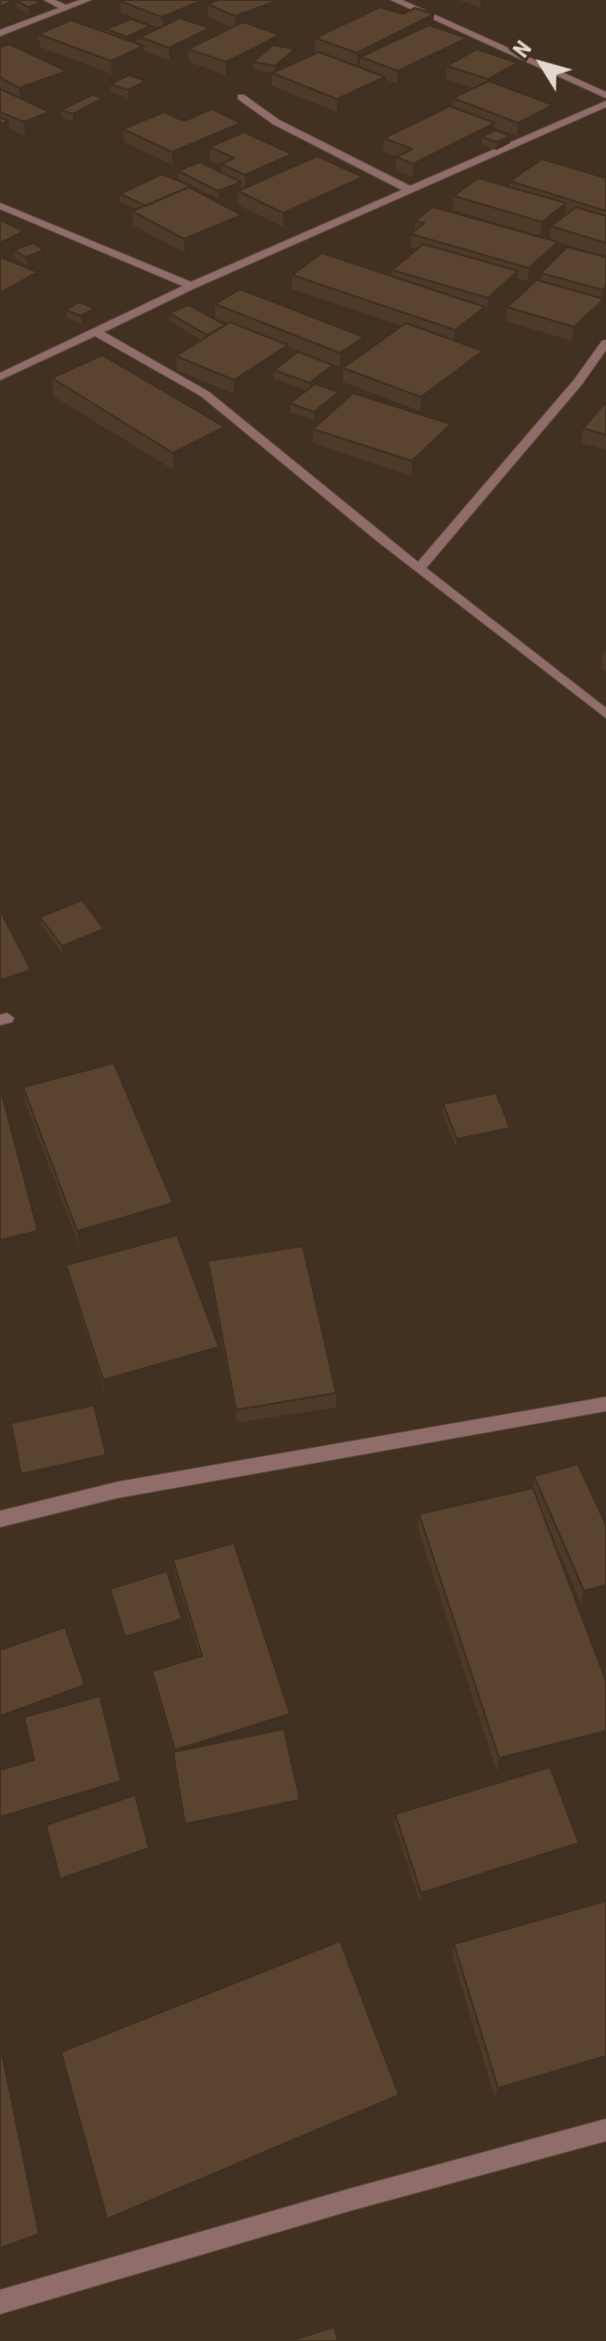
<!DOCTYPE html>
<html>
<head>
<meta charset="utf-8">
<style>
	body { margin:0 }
	#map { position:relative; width:606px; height:2341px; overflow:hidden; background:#423020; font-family:"Roboto Condensed",sans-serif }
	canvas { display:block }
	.north { position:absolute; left:502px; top:24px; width:80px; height:80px; -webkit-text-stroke:6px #423020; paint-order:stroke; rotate:307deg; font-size:22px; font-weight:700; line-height:32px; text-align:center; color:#e4d9cf }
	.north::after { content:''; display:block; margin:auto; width:28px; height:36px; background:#e4d9cf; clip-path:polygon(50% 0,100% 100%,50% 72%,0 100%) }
</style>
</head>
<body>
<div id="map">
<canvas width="606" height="2341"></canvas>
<div class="north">N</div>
</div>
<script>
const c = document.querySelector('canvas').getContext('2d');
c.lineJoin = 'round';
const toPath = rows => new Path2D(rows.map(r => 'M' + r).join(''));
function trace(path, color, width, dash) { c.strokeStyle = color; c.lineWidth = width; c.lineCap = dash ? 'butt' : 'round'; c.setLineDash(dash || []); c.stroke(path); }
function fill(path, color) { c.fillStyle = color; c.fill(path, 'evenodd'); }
const street = toPath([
	[44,0,55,0,66,5,80,0,91,0,0,36,0,30,59,8,44,0],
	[391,0,402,0,606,92,606,98,391,0],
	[238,95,244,95,279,120,410,186,606,101,606,107,195,288,104,332,209,392,418,562,574,380,602,341,606,340,606,350,582,384,426,568,606,708,606,718,377,541,201,396,95,336,0,380,0,373,183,286,0,209,0,203,191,282,402,190,273,124,238,99,238,95],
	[7,1013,14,1018,12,1022,0,1025,0,1015,7,1013],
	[606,1397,606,1411,117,1498,0,1527,0,1511,117,1482,606,1397],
	[606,2119,606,2141,349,2211,0,2314,0,2290,349,2189,606,2119]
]);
trace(street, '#5f4e40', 2);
fill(street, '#906c6b');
fill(toPath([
	[0,0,35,0,41,10,29,14,16,7,0,15],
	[122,0,281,0,281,12,248,24,280,35,280,46,295,49,295,57,279,70,319,52,315,51,315,38,433,26,466,51,397,84,385,79,384,90,337,112,272,86,272,73,253,69,253,62,255,60,226,75,189,62,188,52,170,61,144,51,144,58,112,74,40,47,38,34,106,32,106,29,150,26,151,32,159,28,121,13,120,1],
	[208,11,208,17,232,28,210,39,210,28,185,20],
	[331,56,357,65,360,64,360,68],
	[459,0,501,0,480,8],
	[0,47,67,71,68,84,23,100,51,125,25,136,9,128,10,134,0,138],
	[518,63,517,76,500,85,553,105,552,119,517,136,494,128,494,130,510,136,510,143,496,150,481,144,482,143,413,177,396,170,396,157,383,151,384,138,452,107,453,98,474,88,446,79,447,66],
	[110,84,147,88,128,98,111,92],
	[104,106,74,122,62,118,61,110],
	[184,121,241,123,241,134,292,154,292,168,363,177,362,191,283,227,238,205,238,191,244,188,241,187,241,189,219,199,178,179,178,171,221,172,221,165,210,161,210,149,173,165,124,142,123,129],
	[606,178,606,257,558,242,556,256,528,281,517,278,517,285,487,312,484,311,484,321,457,342,482,365,420,411,343,382,343,368,402,326,292,289,292,275,392,276,392,270,417,249,411,247,411,234,415,231,415,221,550,240,551,228,540,236,453,210,454,196,510,187,510,181],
	[191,188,242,215,242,228,185,253,133,225,132,211,137,209,120,202,120,194],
	[0,220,24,231,26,245,15,250,45,258,27,266,15,258,14,250,1,257,38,272,39,286,0,308],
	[606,257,602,313,572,341,506,321,507,307,541,281,541,273],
	[215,304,364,337,364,351,340,367,288,347,288,360,234,394,177,370,176,356,201,340,170,321,169,313,225,325,228,323,215,318],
	[66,310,95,316,82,324,67,318],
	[274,370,333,373,318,385,339,392,338,400,314,420,290,412,290,403,306,390,274,379],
	[52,378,225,445,174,470,53,396],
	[606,402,606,450,581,443,583,428],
	[313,429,450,439,412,476,313,443],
	[606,651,606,671,601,669,603,654],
	[40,917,104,929,105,938,63,954,41,925],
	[23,1087,174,1220,80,1248,26,1105],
	[443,1104,509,1137,456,1147,442,1112],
	[208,1261,336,1393,336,1407,237,1423,209,1275],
	[66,1265,219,1361,105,1393,69,1279],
	[534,1476,606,1525,606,1596,581,1603,546,1522,606,1681,497,1772,418,1529,419,1514,532,1488],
	[173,1560,290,1726,268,1733,300,1800,300,1811,186,1835,174,1752,154,1683,152,1671,200,1657,174,1572],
	[110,1589,182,1619,183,1626,126,1644],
	[395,1814,576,1853,420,1903,394,1824],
	[606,1901,606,2065,495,2098,452,1955,454,1944]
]), '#4d3a29');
fill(toPath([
	[15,0,16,8,0,15,0,7],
	[203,0,213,0,213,6,207,4,208,11,162,30,162,17],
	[281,0,281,12,235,29,235,16],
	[481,0,501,0,480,8],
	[40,3,41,10,29,14,28,7],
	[434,14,433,26,360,57,360,64,357,65,357,53],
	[150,26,151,34,140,37,140,39,127,44,127,37],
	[210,28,210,41,188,49,188,52,170,61,169,48],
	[280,35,280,47,226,75,226,62],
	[467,38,466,51,397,84,398,71],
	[144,46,144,58,112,74,111,61],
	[295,49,295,57,275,74,275,66],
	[518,63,517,76,487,92,488,79],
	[67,71,68,84,21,101,19,88],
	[385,77,384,90,337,112,337,99],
	[146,81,147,88,128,98,128,90],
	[103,98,104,106,74,122,73,114],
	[553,105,552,119,517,136,518,123],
	[50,112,51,125,25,136,24,122],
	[8,121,10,134,0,138,0,124],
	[241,123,241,136,210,147,210,149,173,165,172,152],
	[495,123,494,136,482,137,482,143,413,177,413,164],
	[510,136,510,143,496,150,497,142],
	[292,154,292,168,245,189,245,175],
	[363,177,362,191,283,227,283,213],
	[241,182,241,189,219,199,218,191],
	[566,203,564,217,540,236,542,222],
	[242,215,242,228,185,253,184,239],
	[24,231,26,245,0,257,0,243],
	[558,242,556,256,528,281,529,268],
	[44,250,45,258,27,266,26,257],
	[518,271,517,285,487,312,488,298],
	[38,272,39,286,0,308,0,293],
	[606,286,606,298,603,301,602,313,572,341,574,327,601,301,603,290],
	[485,307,484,321,454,344,455,330],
	[94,308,95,316,82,324,81,316],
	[364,337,364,351,340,367,340,353],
	[288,345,288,360,234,394,234,380],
	[483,351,482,365,420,411,421,397],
	[333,365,333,373,310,391,310,383],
	[339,392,338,400,314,420,314,412],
	[451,424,450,439,412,476,412,461],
	[225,427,225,445,174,470,173,453],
	[104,929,105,938,63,954,62,946],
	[31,970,33,985,0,995,0,980],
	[510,1128,509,1137,456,1147,457,1139],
	[173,1203,174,1220,80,1248,77,1231],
	[38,1231,41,1248,0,1258,0,1240],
	[219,1347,219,1361,105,1393,103,1380],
	[106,1455,108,1468,24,1487,21,1474],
	[606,1585,606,1596,581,1603,584,1591],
	[182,1619,183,1626,126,1644,125,1637],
	[85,1685,87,1697,0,1729,0,1716],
	[290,1714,290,1726,176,1761,175,1750],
	[606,1731,606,1743,497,1772,499,1758],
	[121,1781,123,1792,0,1828,0,1817],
	[300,1800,300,1811,186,1835,185,1824],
	[579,1843,576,1853,420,1903,421,1893],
	[149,1848,150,1854,62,1885,60,1879],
	[0,2033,43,2242,0,2257],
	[606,2056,606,2065,495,2098,498,2088],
	[399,2095,398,2105,110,2227,107,2219]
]), '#3f3022');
const building = toPath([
	[0,0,15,0,0,7,0,0],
	[15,0,35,0,40,3,28,7,15,0],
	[122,0,203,0,162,17,120,1,122,0],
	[218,0,280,0,235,16,207,4,218,0],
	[380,7,403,14,415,8,434,14,357,53,315,38,380,7],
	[180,18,210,28,169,48,140,37,180,18],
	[131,19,150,26,127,37,106,29,131,19],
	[71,20,144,46,111,61,38,34,71,20],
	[243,22,280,35,226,62,188,49,243,22],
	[429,25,467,38,398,71,360,57,429,25],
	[9,44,67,71,19,88,0,77,0,47,9,44],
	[273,45,295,49,275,66,253,62,273,45],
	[477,49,518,63,488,79,447,66,477,49],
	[319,52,385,77,337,99,272,73,319,52],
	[129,75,146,81,128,90,110,84,129,75],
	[489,81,553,105,518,123,453,98,489,81],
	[0,89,50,112,24,122,0,112,0,89],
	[92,95,103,98,73,114,61,110,92,95],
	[450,106,495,123,413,164,396,157,412,149,384,138,450,106],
	[212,109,241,123,172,152,123,129,164,112,184,121,212,109],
	[0,117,8,121,0,124,0,117],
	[495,130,510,136,497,142,482,137,495,130],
	[244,132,292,154,245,175,221,164,234,158,210,147,244,132],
	[317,156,363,177,283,213,238,191,317,156],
	[542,159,606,178,606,211,510,181,542,159],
	[200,162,241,182,218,191,178,171,200,162],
	[162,174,191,186,146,206,120,194,162,174],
	[478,178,566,203,542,222,454,196,478,178],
	[189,187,242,215,184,239,132,211,189,187],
	[433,207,558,242,529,268,411,234,424,223,415,221,433,207],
	[576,207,606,216,606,243,551,226,576,207],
	[0,220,24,231,0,243,0,220],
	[33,243,44,250,26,257,14,250,33,243],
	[423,244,518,271,488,298,392,270,423,244],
	[567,247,606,257,606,286,603,290,541,273,567,247],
	[322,253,485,307,455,330,292,275,322,253],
	[0,257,38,272,0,293,0,257],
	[537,280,604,299,574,327,507,307,537,280],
	[240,289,364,337,340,353,215,304,240,289],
	[79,302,94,308,81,316,66,310,79,302],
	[189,305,225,325,207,335,169,313,189,305],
	[230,322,288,345,234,380,176,356,230,322],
	[406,323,483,351,421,397,343,368,406,323],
	[298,352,333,365,310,383,274,370,298,352],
	[102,355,225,427,173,453,52,378,102,355],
	[315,384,339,392,314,412,290,403,315,384],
	[353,393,451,424,412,461,313,429,353,393],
	[606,402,606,435,583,428,606,402],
	[82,900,104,929,62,946,40,917,82,900],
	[0,910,31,970,0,980,0,910],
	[114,1063,173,1203,77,1231,23,1087,114,1063],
	[0,1087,38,1231,0,1240,0,1087],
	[496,1093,510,1128,457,1139,443,1104,496,1093],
	[177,1235,219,1347,103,1380,66,1265,177,1235],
	[303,1246,336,1393,236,1410,208,1261,303,1246],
	[94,1405,106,1455,21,1474,11,1423,94,1405],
	[578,1464,606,1525,606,1585,584,1591,534,1476,578,1464],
	[533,1488,606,1681,606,1731,499,1758,419,1514,533,1488],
	[234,1543,290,1714,175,1750,152,1671,202,1656,173,1560,234,1543],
	[167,1571,182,1619,125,1637,110,1589,167,1571],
	[65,1627,85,1685,0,1716,0,1650,65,1627],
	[100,1696,121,1781,0,1817,0,1770,34,1760,24,1717,100,1696],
	[284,1729,300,1800,185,1824,173,1752,284,1729],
	[550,1767,579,1843,421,1893,395,1814,550,1767],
	[135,1795,149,1848,60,1879,46,1825,135,1795],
	[606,1901,606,2056,498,2088,454,1944,606,1901],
	[340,1941,399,2095,107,2219,61,2052,340,1941],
	[0,2044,39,2234,0,2248,0,2044],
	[334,2327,338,2341,290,2341,334,2327]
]);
fill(building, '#5a4430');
trace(building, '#3f3022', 2);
</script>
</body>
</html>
